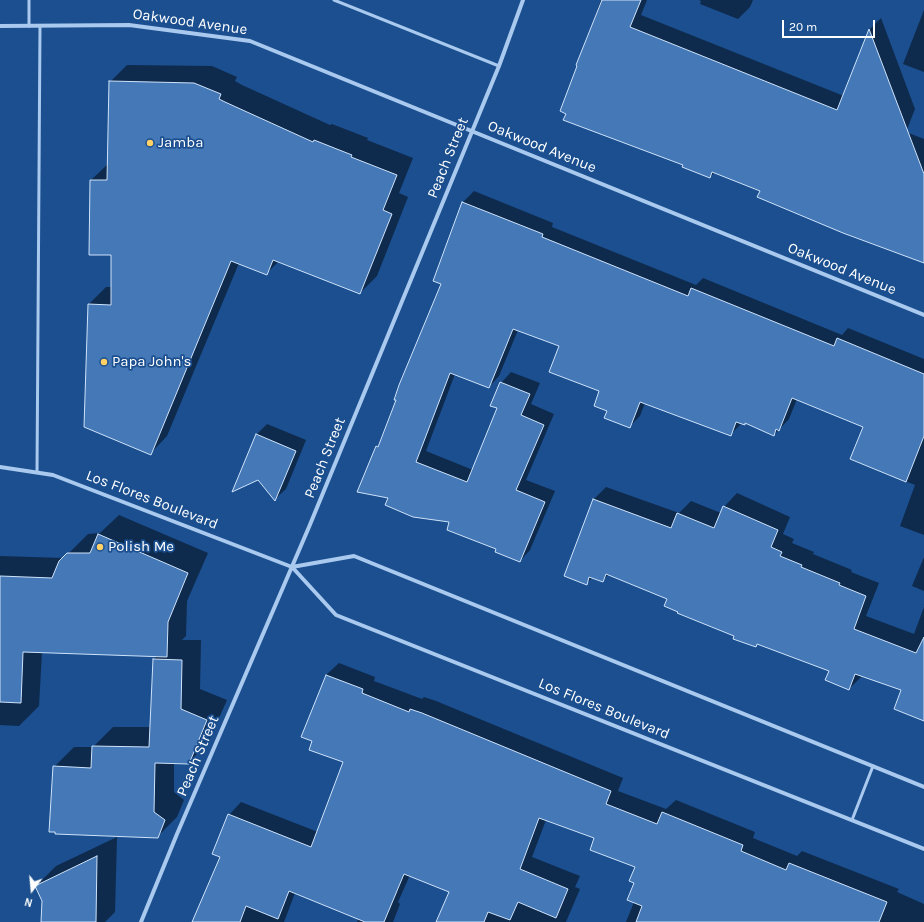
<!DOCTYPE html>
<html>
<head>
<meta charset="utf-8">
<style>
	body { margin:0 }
	#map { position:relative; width:924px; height:922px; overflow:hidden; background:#1b4f8f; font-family:Karla,sans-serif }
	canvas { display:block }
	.north { position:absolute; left:12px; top:870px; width:40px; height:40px; -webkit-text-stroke:3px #1b4f8f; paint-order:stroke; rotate:196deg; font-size:11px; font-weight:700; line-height:16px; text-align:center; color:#fff }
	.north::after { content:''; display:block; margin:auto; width:14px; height:18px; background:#fff; clip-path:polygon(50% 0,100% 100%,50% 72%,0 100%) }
	.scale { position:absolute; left:782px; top:20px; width:93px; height:18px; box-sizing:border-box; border:2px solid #fff; border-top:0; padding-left:5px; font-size:12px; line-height:14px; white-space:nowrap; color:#fff; -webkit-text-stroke:3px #1b4f8f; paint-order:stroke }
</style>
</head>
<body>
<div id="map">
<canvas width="924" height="922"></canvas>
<div class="north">N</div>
<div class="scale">20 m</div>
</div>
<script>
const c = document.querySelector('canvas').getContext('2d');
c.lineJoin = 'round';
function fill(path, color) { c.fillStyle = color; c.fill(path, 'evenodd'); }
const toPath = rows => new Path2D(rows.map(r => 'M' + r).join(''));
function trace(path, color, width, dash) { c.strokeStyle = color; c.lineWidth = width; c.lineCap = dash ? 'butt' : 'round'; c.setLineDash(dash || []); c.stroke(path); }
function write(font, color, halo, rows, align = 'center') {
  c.font = font + ' Karla,sans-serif'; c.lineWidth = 3.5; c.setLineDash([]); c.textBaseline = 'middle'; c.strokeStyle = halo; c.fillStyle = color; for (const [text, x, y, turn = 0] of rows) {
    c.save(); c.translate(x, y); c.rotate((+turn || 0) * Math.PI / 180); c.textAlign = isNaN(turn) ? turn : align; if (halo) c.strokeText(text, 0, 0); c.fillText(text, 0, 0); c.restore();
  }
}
fill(toPath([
	[601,0,647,0,641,15,844,96,870,29,881,18,915,109,906,132,924,139,924,262,715,172,710,177,561,111],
	[699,0,753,0,750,7,738,19,700,4,701,1],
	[924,10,924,72,903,64],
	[127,65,212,66,237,77,235,81,242,85,330,125,332,124,368,138,367,140,413,158,399,193,408,197,377,276,360,293,279,261,266,274,239,263,167,436,151,453,85,427,89,304,106,287,112,287,112,254,91,180,109,163,110,82],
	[474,191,553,223,552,227,696,285,703,278,842,335,848,328,924,359,924,535,900,526,915,485,851,459,864,426,797,399,789,419,774,435,746,422,742,423,730,435,645,403,640,416,629,427,608,410,601,391,560,346,518,330,499,376,489,387,455,374,426,451,473,470,498,408,501,383,511,372,540,383,531,404,554,414,526,480,555,491,530,550,520,561,451,521,389,497,377,447,381,442,442,284,434,281,463,202],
	[267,424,306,440,286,489,275,499,257,434],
	[606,487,679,513,691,501,721,513,724,507,737,493,790,517,783,534,794,539,792,543,814,552,813,554,852,570,851,572,879,583,866,616,914,634,924,607,924,720,903,690,862,676,849,689,830,670,759,643,755,646,668,599,609,574,602,581,593,577,586,584,593,500],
	[119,515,208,553,187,601,186,636,182,640,201,640,200,689,227,700,208,743,188,763,174,762,174,792,184,800,177,817,157,837,54,767,74,747,93,747,113,727,151,727,154,659,158,655,42,652,39,706,19,726,0,725,0,556,64,558,88,534,100,533],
	[924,557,924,591,912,586],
	[339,663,375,677,374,681,422,699,424,697,436,701,623,778,618,791,666,809,676,800,755,832,753,838,797,856,802,851,899,889,897,892,924,904,924,922,626,922,634,902,636,867,595,838,546,820,532,857,580,876,575,887,580,889,566,922,437,922,450,891,410,875,398,902,400,904,393,922,357,922,359,918,295,893,284,922,193,922,221,856,229,815,241,802,318,832,344,762,326,675],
	[117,837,115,912,105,922,42,922,43,901,36,886,56,866]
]), '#0007');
const building = toPath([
	[602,0,641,0,630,27,837,110,869,29,924,174,924,263,843,233,757,197,760,191,712,172,710,178,682,167,683,165,563,120,566,114,560,111,577,66,576,65,602,0],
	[109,81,194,83,221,94,219,99,225,102,313,142,314,140,352,155,351,157,397,175,383,210,392,214,360,294,273,260,267,275,231,261,151,455,84,427,88,304,111,305,111,255,89,255,90,180,107,180,109,81],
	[462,202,543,234,542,237,688,296,691,288,834,346,837,338,924,374,924,436,906,482,850,459,863,427,792,398,779,431,776,429,774,436,745,423,745,425,736,422,731,436,640,402,630,428,604,418,607,411,594,406,599,391,549,372,559,346,513,329,489,388,450,373,416,462,467,482,497,408,490,406,500,382,530,394,521,415,544,425,516,490,545,502,520,562,495,552,496,549,447,530,449,522,413,517,385,505,388,498,357,492,376,446,378,447,396,400,394,400,399,385,441,284,433,281,462,202],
	[256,434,296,451,275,501,258,480,232,492,256,434],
	[593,499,671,528,677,513,714,528,723,506,778,530,771,547,782,552,780,556,802,565,801,567,840,583,839,585,866,596,854,629,916,653,924,637,924,721,894,709,901,690,855,674,849,690,825,680,829,671,757,644,756,647,733,639,734,636,677,613,678,612,664,606,667,599,606,574,603,582,589,577,587,585,564,576,593,499],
	[98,534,188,573,168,622,167,657,23,652,21,703,0,702,0,576,52,578,59,561,67,553,90,553,98,534],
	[153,659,182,660,181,709,207,720,189,764,155,763,154,812,165,820,158,838,55,834,55,832,49,832,53,766,91,768,92,746,149,747,153,659],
	[326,675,363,689,362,693,409,712,410,709,422,713,611,791,606,804,657,824,662,812,743,845,741,851,786,870,789,863,887,902,879,922,636,922,642,906,627,900,634,883,629,881,635,867,590,850,594,838,539,818,520,869,568,889,556,918,518,902,510,920,488,912,484,922,436,922,449,892,404,874,384,922,365,922,289,891,278,919,246,906,240,922,192,922,220,857,212,854,228,814,311,847,343,762,309,750,312,741,301,737,326,675],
	[97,856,96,922,41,922,42,901,35,886,97,856]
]);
fill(building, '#4478b7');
trace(building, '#cfe3fa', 1);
trace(toPath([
	[334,0,499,66],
	[29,26,29,0],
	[37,472,40,26],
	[852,820,873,766]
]), '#a9c9ee', 3);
trace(toPath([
	[0,26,129,25,250,41,924,315],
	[0,467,53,475,292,567,336,615,924,849],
	[292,567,354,556,924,787],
	[141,922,177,834,309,527,499,66,523,0]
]), '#a9c9ee', 4);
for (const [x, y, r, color] of [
	[150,143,4,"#ffd166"],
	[104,362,4,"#ffd166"],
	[100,547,4,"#ffd166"]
]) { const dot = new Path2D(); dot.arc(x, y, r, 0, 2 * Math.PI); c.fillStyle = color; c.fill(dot); trace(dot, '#1b4f8f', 1.5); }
write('15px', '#fff', '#1b4f8f', [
	["Oakwood Avenue",190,22,8],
	["Oakwood Avenue",542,147,22],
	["Peach Street",448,158,-68],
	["Oakwood Avenue",842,269,22],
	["Peach Street",325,458,-68],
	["Los Flores Boulevard",152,500,21],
	["Los Flores Boulevard",604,709,22],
	["Peach Street",198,756,-67]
]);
write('15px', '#fff', '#1b4f8f', [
	["Jamba",158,143],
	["Papa John's",112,362],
	["Polish Me",108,547]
], 'left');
</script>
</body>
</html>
